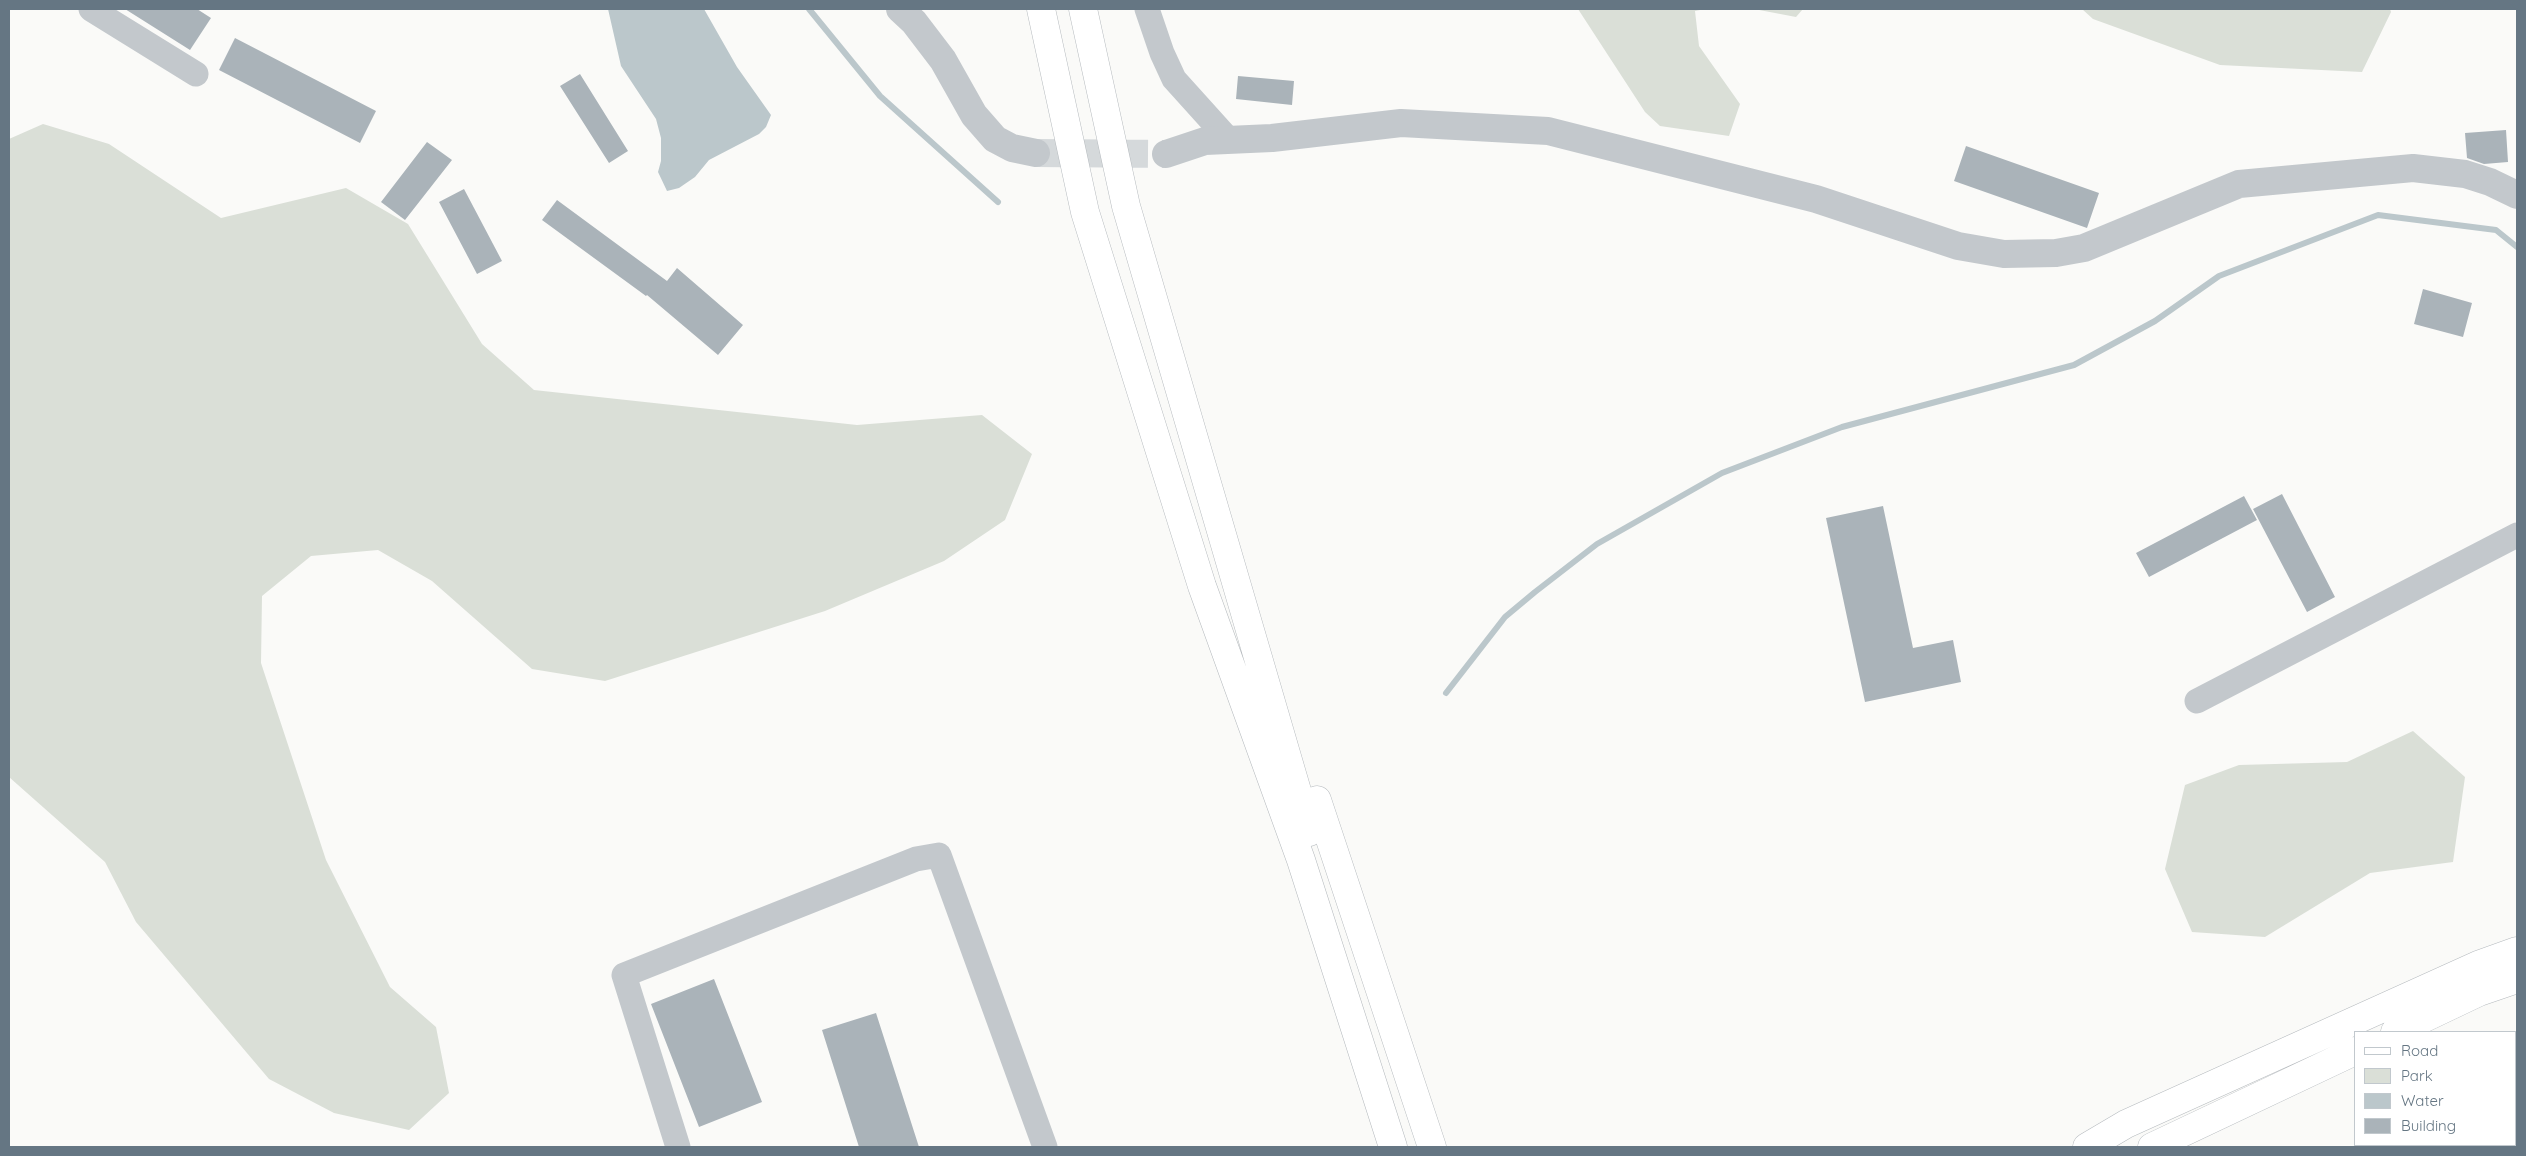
<!DOCTYPE html>
<html>
<head>
<meta charset="utf-8">
<style>
	body { margin:0 }
	#map { position:relative; width:2526px; height:1156px; overflow:hidden; background:#fafaf8; font-family:Quicksand,sans-serif }
	canvas { display:block }
	.frame { position:absolute; inset:0; border:10px solid #657683; pointer-events:none }
	.legend { position:absolute; left:2354px; top:1031px; width:162px; height:115px; box-sizing:border-box; background:#fff; border:1px solid #c1c8cd; margin:0; padding:6px 9px; list-style:none; font-size:15px; color:#657683 }
	.legend li { display:flex; align-items:center; gap:10px; height:25px }
	.legend b { width:25px; border:1px solid #c1c8cd }
</style>
</head>
<body>
<div id="map">
<canvas width="2526" height="1156"></canvas>
<div class="frame"></div>
<ul class="legend">
<li><b style="height:6px;background:#fff"></b>Road</li>
<li><b style="height:14px;background:#dadfd7"></b>Park</li>
<li><b style="height:14px;background:#bbc7cb"></b>Water</li>
<li><b style="height:14px;background:#aab3b9"></b>Building</li>
</ul>
</div>
<script>
const c = document.querySelector('canvas').getContext('2d');
c.lineJoin = 'round';
function fill(path, color) { c.fillStyle = color; c.fill(path, 'evenodd'); }
const toPath = rows => new Path2D(rows.map(r => 'M' + r).join(''));
function trace(path, color, width, dash) { c.strokeStyle = color; c.lineWidth = width; c.lineCap = dash ? 'butt' : 'round'; c.setLineDash(dash || []); c.stroke(path); }
fill(toPath([
	[1578,9,1705,9,1695,11,1699,46,1740,104,1729,136,1660,126,1645,112],
	[1754,9,1803,9,1796,17],
	[2082,9,2390,9,2391,12,2362,72,2220,65,2093,19],
	[43,124,109,144,221,218,346,188,408,224,482,344,534,390,857,425,982,415,1032,454,1005,520,944,561,825,611,605,681,532,669,432,581,378,550,311,556,262,596,261,663,326,860,390,987,436,1027,449,1093,409,1130,334,1113,269,1079,136,922,105,862,9,777,9,139],
	[2413,731,2465,777,2453,862,2370,873,2265,937,2192,932,2165,869,2185,785,2239,765,2347,762],
	[2517,1079,2517,1147,2414,1147,2417,1145,2515,1145,2515,1080]
]), '#dadfd7');
fill(toPath([
	[608,9,704,9,737,67,771,115,766,127,759,134,709,160,695,177,679,188,667,191,658,172,661,161,661,138,656,119,621,66]
]), '#bbc7cb');
trace(toPath([
	[809,9,880,96,998,202],
	[1446,693,1505,617,1535,592,1597,544,1722,473,1842,427,2074,365,2155,321,2219,276,2378,215,2496,230,2517,247]
]), '#bbc7cb', 6);
fill(toPath([
	[125,9,197,9,211,18,190,50],
	[235,38,376,111,360,143,219,70],
	[580,74,628,151,609,163,560,86],
	[1238,76,1294,81,1292,105,1236,99],
	[2506,130,2508,162,2484,164,2467,158,2465,133],
	[427,142,452,160,405,220,381,202],
	[1966,146,2099,193,2087,228,1954,181],
	[464,189,502,261,477,274,439,202],
	[557,200,667,281,677,268,743,325,718,355,647,295,646,296,542,220],
	[2423,289,2472,303,2463,337,2414,324],
	[2282,494,2335,597,2307,612,2253,509],
	[2244,496,2257,520,2149,577,2136,553],
	[1883,506,1913,648,1953,640,1961,682,1865,702,1826,518],
	[714,979,762,1102,699,1127,651,1004],
	[876,1013,919,1147,859,1147,822,1030]
]), '#aab3b9');
trace(toPath([
	[1036,153,1166,154]
]), '#d5d9db', 28, [28, 14]);
const primary = toPath([
	[2395,1032,2479,992,2517,979],
	[2087,1147,2126,1124,2478,965,2517,951],
	[2152,1147,2355,1051]
]);
const trunk = toPath([
	[1041,9,1085,212,1202,586,1301,860,1393,1147],
	[1083,9,1126,206,1309,832],
	[1317,800,1432,1147]
]);
trace(primary, '#b5babe', 29);
trace(trunk, '#b4b9bd', 29);
trace(toPath([
	[91,9,196,74],
	[1147,9,1162,53,1174,79,1229,140],
	[2197,701,2517,535],
	[678,1147,624,975,916,859,939,855,1045,1147]
]), '#c3c8cc', 25);
trace(toPath([
	[900,9,914,22,943,60,974,115,995,139,1012,148,1036,153],
	[1166,154,1205,141,1272,138,1401,123,1548,131,1816,199,1958,246,2004,254,2056,253,2084,248,2239,184,2413,168,2465,174,2490,182,2517,195]
]), '#c3c8cc', 28);
trace(primary, '#fff', 28);
trace(trunk, '#fff', 28);
</script>
</body>
</html>
